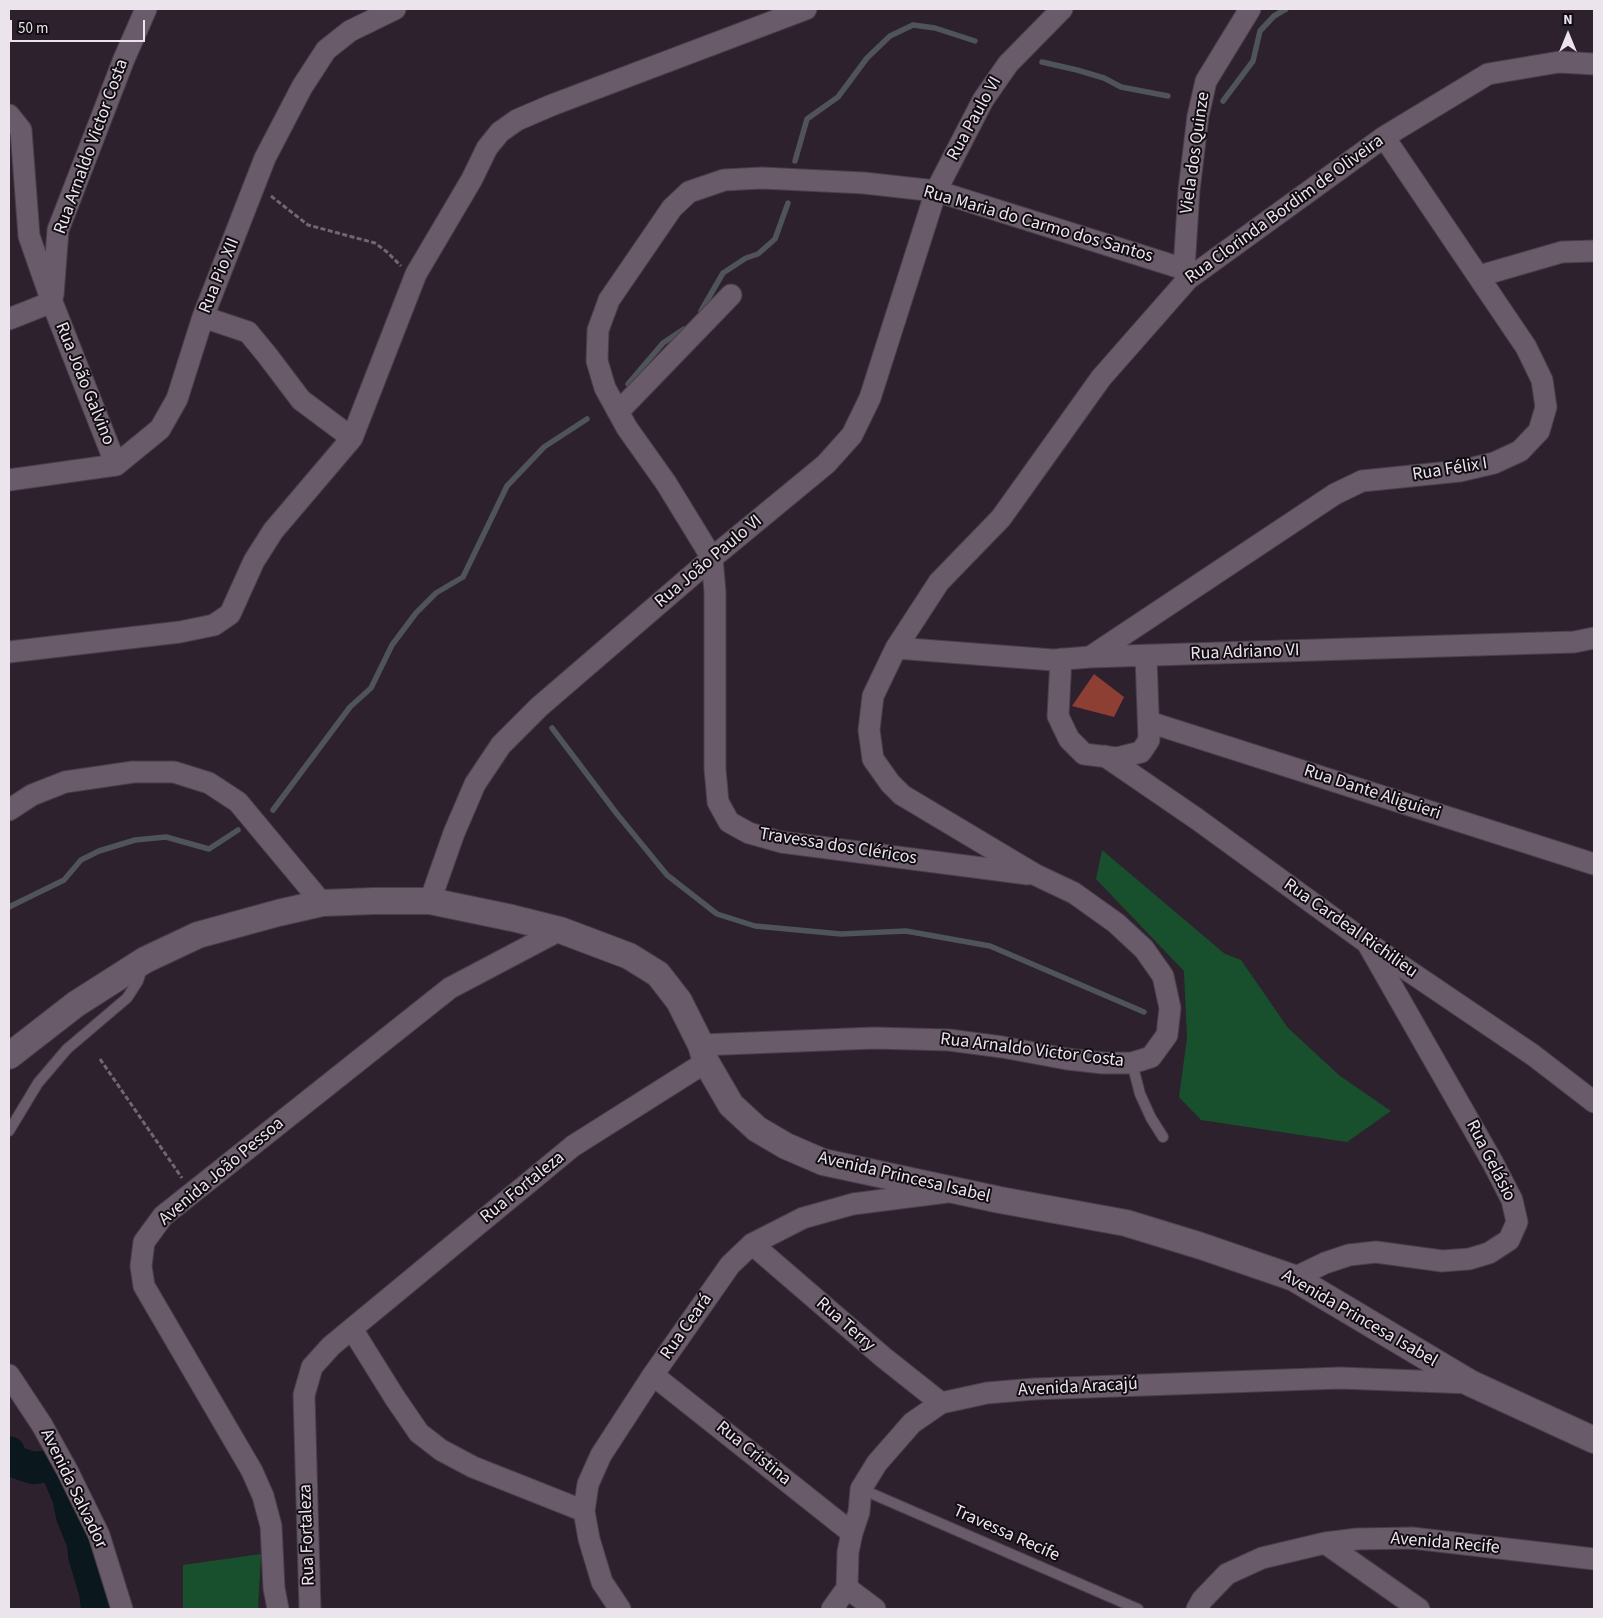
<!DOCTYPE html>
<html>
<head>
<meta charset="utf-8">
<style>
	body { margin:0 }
	#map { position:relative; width:1603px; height:1618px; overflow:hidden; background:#2d212e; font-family:"Source Sans 3",sans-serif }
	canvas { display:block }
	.frame { position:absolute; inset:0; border:10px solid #ece4ec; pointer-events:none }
	.north { position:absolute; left:1543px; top:10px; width:50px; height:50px; -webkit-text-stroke:4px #120d13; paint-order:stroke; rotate:0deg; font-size:14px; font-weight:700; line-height:20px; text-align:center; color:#ece4ec }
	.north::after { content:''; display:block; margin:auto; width:18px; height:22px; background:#ece4ec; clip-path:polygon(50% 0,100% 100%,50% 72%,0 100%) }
	.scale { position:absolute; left:10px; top:20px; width:135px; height:22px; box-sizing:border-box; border:2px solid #ece4ec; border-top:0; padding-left:6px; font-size:15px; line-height:18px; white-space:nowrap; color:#ece4ec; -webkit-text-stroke:4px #120d13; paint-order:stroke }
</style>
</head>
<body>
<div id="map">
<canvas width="1603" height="1618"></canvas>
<div class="frame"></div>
<div class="north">N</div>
<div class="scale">50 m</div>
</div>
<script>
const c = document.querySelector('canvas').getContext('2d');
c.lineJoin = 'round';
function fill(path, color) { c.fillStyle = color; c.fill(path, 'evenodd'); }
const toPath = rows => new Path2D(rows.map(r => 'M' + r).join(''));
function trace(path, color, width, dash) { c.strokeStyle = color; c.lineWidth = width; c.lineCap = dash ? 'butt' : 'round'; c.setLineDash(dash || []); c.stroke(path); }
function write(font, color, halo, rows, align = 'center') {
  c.font = font + ' "Source Sans 3",sans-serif'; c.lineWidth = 4; c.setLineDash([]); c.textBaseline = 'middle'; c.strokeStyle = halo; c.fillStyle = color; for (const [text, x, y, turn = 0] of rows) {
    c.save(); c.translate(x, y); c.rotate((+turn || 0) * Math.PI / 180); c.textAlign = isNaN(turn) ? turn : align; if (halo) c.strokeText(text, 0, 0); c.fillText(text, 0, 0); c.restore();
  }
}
fill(toPath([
	[1102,850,1225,954,1241,960,1288,1028,1340,1076,1391,1111,1347,1142,1201,1120,1179,1097,1187,1038,1184,971,1096,879],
	[261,1554,258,1609,183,1609,183,1565]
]), '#18502d');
trace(toPath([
	[1042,62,1077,70,1104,78,1121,87,1168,96],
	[1223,101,1253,61,1260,31,1274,16,1286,9],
	[795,161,807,119,838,97,867,58,890,36,913,25,935,28,975,41],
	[701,311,723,273,746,258,758,254,775,239,788,203],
	[628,384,663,343,684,329],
	[552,728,617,814,667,875,717,914,755,926,841,934,906,931,990,946,1144,1012],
	[273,810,350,707,371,688,392,645,416,613,436,593,463,577,507,486,544,447,587,419],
	[9,907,64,880,81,860,99,851,135,840,166,837,209,849,238,830]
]), '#4e545a', 5.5);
trace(toPath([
	[9,1452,12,1461,33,1468,50,1466,57,1471,68,1497,72,1516,83,1544,84,1556,95,1592,97,1609]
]), '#0a171c', 32);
fill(toPath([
	[1094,674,1124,697,1114,717,1072,706]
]), '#8c3f32');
const service = toPath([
	[1132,1063,1140,1094,1151,1118,1163,1137],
	[9,1131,38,1083,67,1049,127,998,138,981,142,968],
	[861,1489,1138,1609]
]);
const minor = toPath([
	[9,115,21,130,29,236,52,302,116,465],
	[1479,276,1562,252,1594,251],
	[1188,279,1184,269,1189,190,1198,116,1206,81,1250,9],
	[53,295,58,230,124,59,146,9],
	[203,317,248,332,267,355,301,400,352,438],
	[9,319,52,302],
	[618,412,731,295],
	[9,480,116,465,160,429,177,399,203,317,265,158,302,87,326,50,350,31,395,9],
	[896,648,1053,660,1090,657,1574,642,1594,638],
	[9,652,180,632,214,625,230,614,254,561,273,531,352,438,416,274,472,179,487,148,500,132,517,120,552,105,806,9],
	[1090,657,1335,494,1362,481,1460,471,1494,463,1520,451,1539,431,1546,407,1542,380,1526,347,1384,137],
	[1061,659,1058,716,1069,739,1084,754,1117,758,1141,752,1149,740,1146,656],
	[1149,722,1594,864],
	[1105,756,1197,819,1366,942,1533,1055,1594,1102],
	[9,810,32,795,65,782,133,772,174,772,209,783,238,802,322,903],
	[1028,874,781,842,749,833,729,822,718,802,715,769,715,592,712,558,666,483,627,428,605,388,597,361,598,330,609,300,672,208,689,192,724,180,762,178,864,183,936,191,1184,269],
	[430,901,454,833,475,784,501,745,539,707,712,558,826,464,852,435,870,398,936,191,983,100,1008,64,1062,9],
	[701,1045,874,1038,949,1040,1002,1047,1067,1059,1103,1063,1132,1063,1151,1057,1167,1035,1170,1008,1163,976,1144,949,1116,923,1074,893,1036,875,902,795,890,783,873,759,869,730,873,696,896,648,939,582,1001,518,1101,378,1188,279,1384,137,1488,74,1559,62,1594,64],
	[752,1244,883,1357,941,1403],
	[1294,1278,1325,1263,1349,1255,1376,1252,1442,1261,1469,1259,1489,1253,1509,1240,1517,1222,1512,1200,1493,1163,1369,946],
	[352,1329,395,1398,419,1433,441,1450,473,1467,584,1511],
	[9,1375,42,1425,67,1470,99,1535,122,1609],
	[653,1375,852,1533],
	[1325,1543,1419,1609],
	[278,1609,274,1588,271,1526,263,1496,252,1471,144,1286,141,1266,144,1242,163,1216,450,988,560,930],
	[310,1609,304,1395,312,1367,331,1346,573,1146,706,1062],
	[620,1609,602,1582,589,1539,584,1511,588,1484,601,1455,653,1375,730,1265,752,1244,803,1218,853,1204,947,1192],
	[832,1609,847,1588],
	[875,1609,847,1588,848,1552,852,1533,859,1512,861,1489,877,1463,912,1423,941,1403,987,1393,1034,1389,1340,1378,1470,1383],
	[1197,1609,1202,1600,1227,1574,1262,1558,1325,1543,1357,1539,1412,1538,1594,1559]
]);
const tertiary = toPath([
	[9,1056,76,1004,145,960,198,935,278,913,322,903,374,901,430,901,512,918,560,930,629,956,658,974,679,1001,701,1045,706,1062,731,1105,757,1129,786,1146,823,1162,1000,1200,1126,1223,1201,1246,1294,1278,1470,1383,1594,1440]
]);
trace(service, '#493f49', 12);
trace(minor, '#493f49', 23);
trace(tertiary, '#493f49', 28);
trace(toPath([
	[271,196,308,225,375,243,387,252,401,266],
	[100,1059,182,1178]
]), '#716671', 3, [5, 2.5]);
trace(service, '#695b6a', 10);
trace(minor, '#695b6a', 21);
trace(tertiary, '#695b6a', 26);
write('18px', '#ece4ec', '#120d13', [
	["Rua Paulo VI",975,119,-61],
	["Rua Arnaldo Victor Costa",92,147,-70],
	["Viela dos Quinze",1196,153,-82],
	["Rua Clorinda Bordim de Oliveira",1285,210,-36],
	["Rua Maria do Carmo dos Santos",1038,225,16],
	["Rua Pio XII",220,276,-68],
	["Rua João Galvino",84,384,68],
	["Rua Félix I",1450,470,-9],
	["Rua João Paulo VI",709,562,-40],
	["Rua Adriano VI",1245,653,-2],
	["Rua Dante Aliguieri",1372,793,18],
	["Travessa dos Cléricos",838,847,9],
	["Rua Cardeal Richilieu",1350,929,35],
	["Rua Arnaldo Victor Costa",1032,1051,7],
	["Rua Gelásio",1490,1161,63],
	["Avenida João Pessoa",222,1172,-40],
	["Avenida Princesa Isabel",904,1178,13],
	["Rua Fortaleza",523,1188,-39],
	["Avenida Princesa Isabel",1359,1319,30],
	["Rua Terry",845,1325,41],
	["Rua Ceará",687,1327,-55],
	["Avenida Aracajú",1078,1388,-3],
	["Rua Cristina",753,1454,39],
	["Avenida Salvador",73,1489,64],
	["Travessa Recife",1006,1534,24],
	["Rua Fortaleza",308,1535,-92],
	["Avenida Recife",1445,1544,5]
]);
</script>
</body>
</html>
